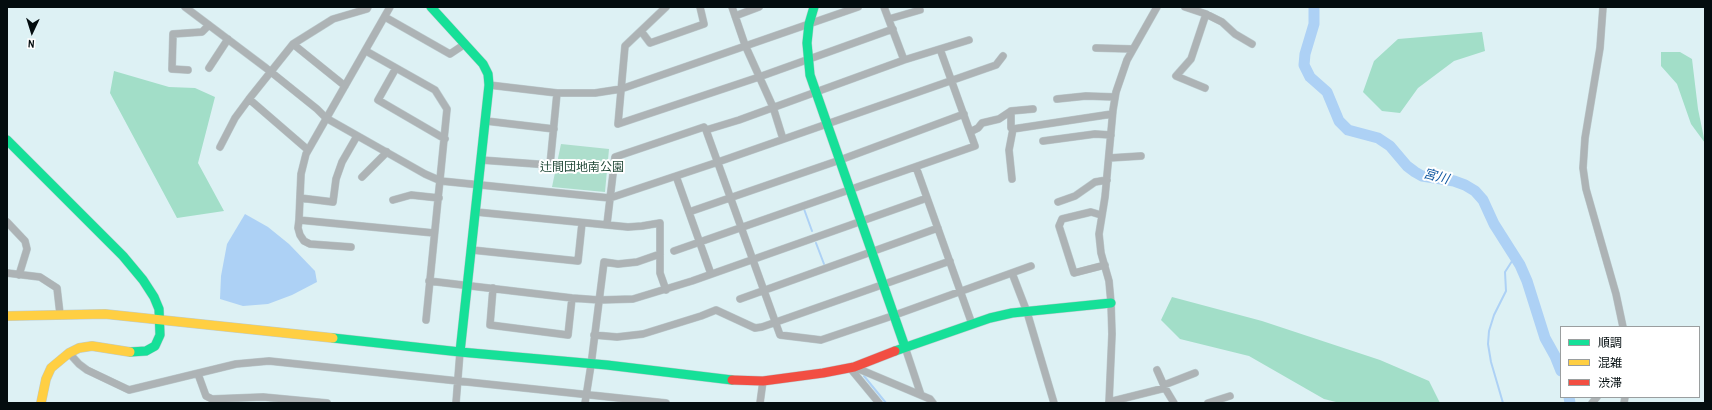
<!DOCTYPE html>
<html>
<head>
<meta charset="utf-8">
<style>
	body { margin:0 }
	#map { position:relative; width:1712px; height:410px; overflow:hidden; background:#ddf1f4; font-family:"Archivo Narrow","Noto Sans JP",sans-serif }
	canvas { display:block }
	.frame { position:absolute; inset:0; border:8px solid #030d0f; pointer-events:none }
	.legend { position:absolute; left:1560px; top:326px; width:140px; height:72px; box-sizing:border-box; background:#fff; border:1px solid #9a9e9f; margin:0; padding:5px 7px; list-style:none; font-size:12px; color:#030d0f }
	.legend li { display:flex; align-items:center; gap:8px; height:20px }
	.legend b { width:20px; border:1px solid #9a9e9f }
	.north { position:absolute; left:12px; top:12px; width:40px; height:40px; -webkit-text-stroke:3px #fff; paint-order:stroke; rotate:184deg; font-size:11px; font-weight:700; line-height:16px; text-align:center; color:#030d0f }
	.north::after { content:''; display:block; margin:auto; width:14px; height:18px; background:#030d0f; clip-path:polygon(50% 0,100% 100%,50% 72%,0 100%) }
</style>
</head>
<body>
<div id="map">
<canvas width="1712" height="410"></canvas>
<div class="frame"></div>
<ul class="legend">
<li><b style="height:5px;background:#16e098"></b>順調</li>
<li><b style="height:5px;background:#ffcf43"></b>混雑</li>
<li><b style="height:5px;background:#f24e42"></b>渋滞</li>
</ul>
<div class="north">N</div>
</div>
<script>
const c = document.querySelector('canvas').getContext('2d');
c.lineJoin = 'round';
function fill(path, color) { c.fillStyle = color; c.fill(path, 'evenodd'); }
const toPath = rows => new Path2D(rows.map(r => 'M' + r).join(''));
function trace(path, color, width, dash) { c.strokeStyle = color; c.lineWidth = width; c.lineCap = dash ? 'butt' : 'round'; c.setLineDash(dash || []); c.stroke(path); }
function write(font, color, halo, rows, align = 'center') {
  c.font = font + ' "Archivo Narrow","Noto Sans JP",sans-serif'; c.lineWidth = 4; c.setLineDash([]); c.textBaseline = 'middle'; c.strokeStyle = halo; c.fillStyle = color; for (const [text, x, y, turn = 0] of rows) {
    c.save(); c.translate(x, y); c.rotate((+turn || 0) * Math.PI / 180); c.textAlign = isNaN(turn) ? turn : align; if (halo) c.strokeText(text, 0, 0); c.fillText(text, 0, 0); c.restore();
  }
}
fill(toPath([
	[561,144,609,149,605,192,552,187]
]), '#addecc');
fill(toPath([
	[1482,32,1485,51,1454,61,1418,88,1400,113,1382,111,1363,92,1374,61,1398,39],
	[1661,52,1680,52,1692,59,1698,109,1705,143,1691,124,1677,84,1661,66],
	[114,71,169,87,195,88,215,97,198,163,224,211,177,218,110,93],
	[1172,297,1262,321,1380,360,1429,381,1440,403,1340,403,1324,399,1249,356,1180,339,1161,320]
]), '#a2dec8');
fill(toPath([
	[245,214,268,227,289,244,315,271,317,282,292,295,268,304,243,306,220,299,221,276,227,244]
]), '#add1f5');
trace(toPath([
	[804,209,812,231],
	[816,243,824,264],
	[864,376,886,403],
	[1503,403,1491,362,1488,344,1489,331,1494,315,1506,291,1505,272,1514,258]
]), '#add1f5', 2);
trace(toPath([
	[1314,7,1314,24,1305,54,1304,65,1310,77,1327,92,1339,121,1348,130,1378,138,1390,146,1407,166,1415,172,1422,176,1454,181,1465,185,1475,191,1483,200,1494,224,1520,265,1527,281,1545,338,1555,356,1561,371],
	[1569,397,1570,403]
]), '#add1f5', 11);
const street = toPath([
	[185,7,266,68,317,109,326,118,425,174,441,181,610,198,718,162,996,65,1003,56],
	[390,7,306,154,301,174,299,220,434,233],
	[666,7,625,46,618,124,759,77,893,29],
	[732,7,745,45,773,107,783,139],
	[884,7,904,60],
	[1185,7,1206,14,1191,59,1176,76,1205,88],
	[1603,7,1600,48,1585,138,1583,168,1586,189,1616,294,1623,327],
	[1206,14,1222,22,1235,34,1252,44],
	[735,16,759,7],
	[385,17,450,54,465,44],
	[889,19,920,10],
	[641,31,650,43,704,24,700,7],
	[293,44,345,86],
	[1096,48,1133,49],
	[366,51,435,90,447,109,426,320],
	[209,68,228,39],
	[396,68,378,100,445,139],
	[188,70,172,69,173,34,202,32,209,25],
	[489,85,557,93,595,93,621,89,858,7],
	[1057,99,1086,96,1115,97],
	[1011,111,1011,128,1013,129,1112,114],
	[486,121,554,129],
	[706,130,780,335,821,340,895,315,1031,266],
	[970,132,978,128,982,123,999,119,1011,111,1033,109],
	[1043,141,1095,134,1111,135],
	[220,147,235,118,249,99],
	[308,150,249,99,293,44,333,19,367,9,368,7],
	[1109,158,1141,156],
	[481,160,550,165,557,93],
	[916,167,972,324],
	[676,176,711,274],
	[362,177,387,152],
	[1012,179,1009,150,1013,129],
	[300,198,333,202,336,179,342,162,357,136],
	[393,200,411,195,439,198],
	[1058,202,1075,196,1095,182,1107,180],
	[476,212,628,227,642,226,660,223,660,273,666,290],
	[689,212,840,160,964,114],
	[1101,215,1091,212,1062,219,1059,226,1074,273,1105,265],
	[299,220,298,228,300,235,304,241,310,244,351,247],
	[7,222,25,241,27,249,19,275],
	[607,224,615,157,704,127,706,130,739,120,904,60,969,40],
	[472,250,578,261,582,223],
	[674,251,975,146,940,49],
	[7,273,40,277,57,288,60,314],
	[1012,273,1027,312,1054,403],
	[429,281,572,298,599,300,633,299,692,281,927,198],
	[493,288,490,325,568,335,572,298],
	[740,299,938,228],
	[594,335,617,337,643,334,701,316,716,310,755,328,762,327,950,261],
	[905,347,921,395],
	[69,353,79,364,87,370,129,390,236,364,269,361,666,403],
	[854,367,930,399,933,403],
	[850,368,879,403],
	[1157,370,1165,388],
	[198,374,206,396,212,399,263,397,327,403],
	[1164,385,1195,373],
	[1109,402,1165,388,1174,403],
	[456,403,460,352],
	[585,403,591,365,604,262,618,264,637,262,660,254],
	[760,403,763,381],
	[1109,403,1112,334,1111,303,1109,281,1101,253,1099,234,1105,197,1113,110,1116,92,1127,60,1157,7],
	[1208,403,1230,396],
	[1592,403,1597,397],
	[1624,403,1625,397]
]);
const fast = toPath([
	[431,7,483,64,488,74,489,85,460,352],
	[814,7,809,24,807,43,810,75,905,347],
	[7,140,123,256,143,280,154,297,159,309,160,335,155,346,146,351,130,352],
	[333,338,460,352,607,365,732,380],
	[895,351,990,318,1012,313,1111,303]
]);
const slow = toPath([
	[7,316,105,314,333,338],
	[41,403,46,379,51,368,69,353,79,348,92,346,130,352]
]);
const jam = toPath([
	[732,380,763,381,823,373,854,367,895,351]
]);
trace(street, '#bccbce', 8);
trace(fast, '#bccbce', 10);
trace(slow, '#bccbce', 10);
trace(jam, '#bccbce', 10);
trace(street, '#adb3b5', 7);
trace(fast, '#16e098', 9);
trace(slow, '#ffcf43', 9);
trace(jam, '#f24e42', 9);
write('12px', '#224938', '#fff', [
	["辻間団地南公園",582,168]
]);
write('italic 13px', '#0f57a1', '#fff', [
	["宮川",1436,177,15]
]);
</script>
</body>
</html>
